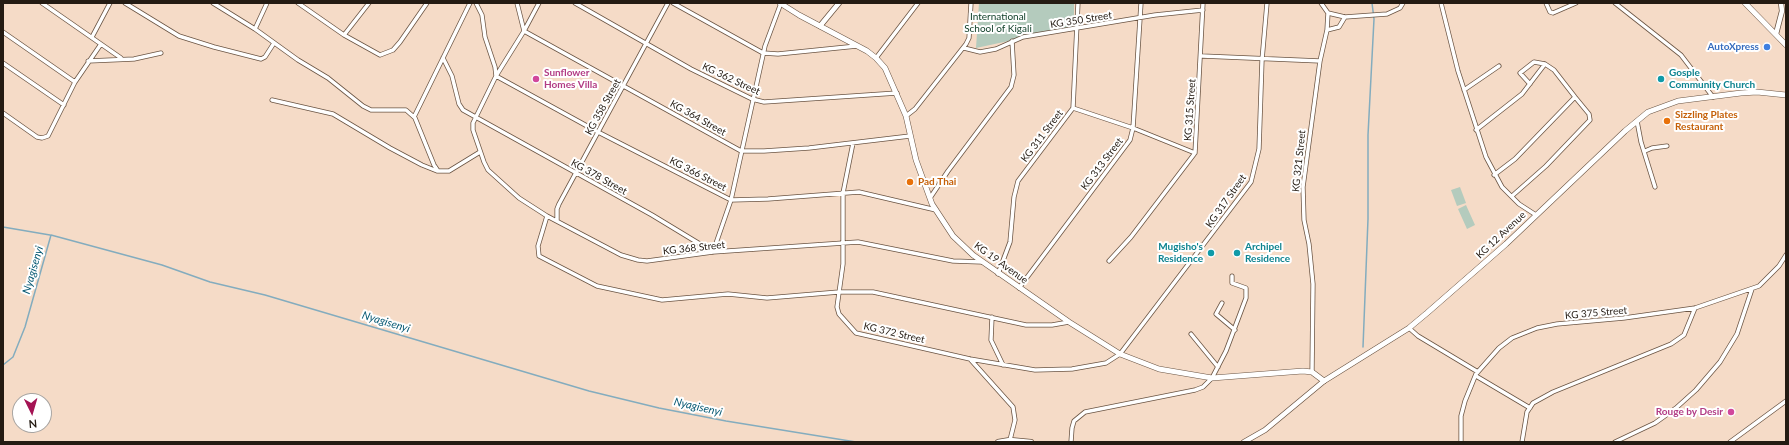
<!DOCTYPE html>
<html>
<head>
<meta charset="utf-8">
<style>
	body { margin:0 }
	#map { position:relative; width:1789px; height:445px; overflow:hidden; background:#f5dbc7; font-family:Lato,sans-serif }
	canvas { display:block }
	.frame { position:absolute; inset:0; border:4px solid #241b13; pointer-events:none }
	.north { position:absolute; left:12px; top:393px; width:40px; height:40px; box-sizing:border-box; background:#fff; border:1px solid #a7a4a1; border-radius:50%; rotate:175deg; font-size:11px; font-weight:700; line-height:16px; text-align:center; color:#241b13 }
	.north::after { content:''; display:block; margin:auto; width:14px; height:18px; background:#a41354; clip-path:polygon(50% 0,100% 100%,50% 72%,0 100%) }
</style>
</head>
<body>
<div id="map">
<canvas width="1789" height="445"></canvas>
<div class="frame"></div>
<div class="north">N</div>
</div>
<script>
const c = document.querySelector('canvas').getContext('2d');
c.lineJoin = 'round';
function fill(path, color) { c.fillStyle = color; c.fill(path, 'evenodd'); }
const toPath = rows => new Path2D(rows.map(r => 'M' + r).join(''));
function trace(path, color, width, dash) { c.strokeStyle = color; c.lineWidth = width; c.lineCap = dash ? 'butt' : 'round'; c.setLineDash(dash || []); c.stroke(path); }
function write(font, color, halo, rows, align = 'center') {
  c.font = font + ' Lato,sans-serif'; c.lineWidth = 4; c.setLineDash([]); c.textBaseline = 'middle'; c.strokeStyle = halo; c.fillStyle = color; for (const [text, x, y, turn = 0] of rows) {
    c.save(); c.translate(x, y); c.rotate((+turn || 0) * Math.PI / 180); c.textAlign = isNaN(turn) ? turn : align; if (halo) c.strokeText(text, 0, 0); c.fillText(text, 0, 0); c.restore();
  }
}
fill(toPath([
	[979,3,1074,3,1074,27,976,48],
	[1460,187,1466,203,1457,206,1451,190],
	[1466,205,1475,225,1467,229,1458,209]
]), '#b4cbbd');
trace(toPath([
	[3,227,50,235],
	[1363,347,1368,219,1368,135,1374,19,1372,3],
	[3,365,13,357,25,327,51,235,162,265,210,282,265,295,589,391,659,408,726,421,856,442]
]), '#83acbe', 1.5);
const minor = toPath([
	[42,3,121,58],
	[125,3,179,36,214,47,261,59,265,57,274,43],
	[213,3,255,29,298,60,328,78,363,106,371,110,406,110,415,118,434,165,438,171,449,171,480,152],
	[298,3,344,35,380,55,393,50,400,42,427,3],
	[476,3,482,15,485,37,495,67,496,76,598,132,731,200,768,199,859,192,936,210],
	[517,3,524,31,741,151,764,151,809,148,910,136],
	[539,3,524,31,496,76,473,123,473,130,484,162,488,170,519,198,547,216,621,255,638,260,647,261,713,252,858,242,953,261,982,262],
	[575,3,691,69,752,99,764,102,897,93],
	[673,3,763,53,778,54,857,46],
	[1441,3,1458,71,1486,157,1502,187,1519,204,1536,215],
	[1546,3,1550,12,1553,13,1576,3],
	[1615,3,1681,55,1713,97],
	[1328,13,1345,17,1387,14,1400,8,1403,3],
	[255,29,267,3],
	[1327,30,1339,27,1345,17],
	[3,32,75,82],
	[344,35,369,3],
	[92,37,110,3],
	[964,48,980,52,996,49,1023,37,1155,15,1203,10],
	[1202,56,1320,61],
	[443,58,452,76,459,104,463,110,652,215,713,252,731,200,765,46,781,3],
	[876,58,918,3],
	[88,61,134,59,161,53],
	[3,63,64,105],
	[1464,90,1499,66],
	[272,100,333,114,390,148,422,165,437,171],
	[1073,108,1133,128,1195,153],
	[3,113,37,137,42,138,48,136,75,82,101,44],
	[906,116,915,109,966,44,969,38,971,3],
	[414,117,470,3],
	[1637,121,1641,142,1655,187],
	[1476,130,1522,94,1545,64],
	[853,143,843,193,843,264,837,307,839,314,856,333,970,359,1035,370,1072,369,1106,363,1120,354,1251,182,1259,149,1262,60,1267,3],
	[1645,151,1652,148,1667,146],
	[1494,175,1515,159,1575,97],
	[1512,196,1546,166,1590,120,1589,114,1575,97,1554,70,1545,64,1534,62,1520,73,1530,84],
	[930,198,948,171,1011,87,1014,75,1012,41],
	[547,216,538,246,539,256,597,286,662,300,728,294,767,298,839,292,873,292,1026,325,1052,325,1069,322],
	[557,220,557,209,559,204,668,3],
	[1109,261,1131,237,1195,153,1203,3],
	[998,274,1010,242,1014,197,1018,181,1073,108,1078,3],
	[1019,288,1130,140,1133,128,1141,3],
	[1222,303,1216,314,1235,330],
	[992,317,991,340,1003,365],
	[1409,328,1418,336,1478,372],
	[1191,334,1218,367],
	[970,359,1013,407,1015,420,1010,440],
	[1312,372,1313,284,1309,244,1304,220,1303,187,1320,61,1327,30,1328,13,1321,3],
	[1476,376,1530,408],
	[1071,442,1072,428,1074,421,1085,412,1195,390,1203,387,1212,378,1226,351,1246,298,1246,288,1232,283,1232,276],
	[1461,442,1461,416,1465,401,1476,374,1499,348,1512,338,1537,328,1557,324,1624,318,1695,308,1759,286,1779,266,1786,255],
	[1522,442,1527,412,1533,403,1553,392,1671,344,1684,335,1695,308],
	[1615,442,1655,423,1676,408,1696,390,1720,362,1737,334,1752,289],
	[1730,442,1786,401]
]);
const tertiary = toPath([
	[820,26,839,3],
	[1776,34,1782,11,1781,3],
	[998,442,1010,440,1031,442],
	[1244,442,1265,430,1324,381]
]);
const secondary = toPath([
	[780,3,799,15,867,51,876,58,885,68,906,116,916,160,932,204,953,236,973,255,1069,322,1120,354,1159,369,1212,378,1303,371,1312,372,1324,381,1409,328,1427,313,1506,244,1625,131,1648,112,1678,101,1741,93,1757,92,1786,95],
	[1745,3,1786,45]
]);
trace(minor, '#6a5443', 5);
trace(tertiary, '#6a5443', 6);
trace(secondary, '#6a5443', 6);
trace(minor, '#fff', 3.5);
trace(tertiary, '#fff', 4.5);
trace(secondary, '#fff', 5);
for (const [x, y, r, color] of [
	[1767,47,4,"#3f7fe0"],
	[536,79,4,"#d1479c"],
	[1661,79,4,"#0f9aa8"],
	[1667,121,4,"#e8710a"],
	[910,182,4,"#e8710a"],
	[1211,253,4,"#0f9aa8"],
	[1237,253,4,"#0f9aa8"],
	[1731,412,4,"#d1479c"]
]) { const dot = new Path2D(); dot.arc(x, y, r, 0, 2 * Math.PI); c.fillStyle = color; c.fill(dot); trace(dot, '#fff', 1.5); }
write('10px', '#12412b', '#fff', [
	["International",998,17],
	["School of Kigali",998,29]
]);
write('10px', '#241b13', '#fff', [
	["KG 350 Street",1081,20,-9],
	["KG 362 Street",731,79,25],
	["KG 358 Street",603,107,-61],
	["KG 315 Street",1190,110,-86],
	["KG 364 Street",698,118,29],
	["KG 311 Street",1042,136,-53],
	["KG 321 Street",1299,161,-84],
	["KG 313 Street",1102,164,-53],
	["KG 366 Street",698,174,27],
	["KG 378 Street",599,177,29],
	["KG 317 Street",1226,201,-55],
	["KG 12 Avenue",1501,235,-43],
	["KG 368 Street",694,248,-6],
	["KG 19 Avenue",1001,263,36],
	["KG 375 Street",1596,313,-5],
	["KG 372 Street",894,333,13]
]);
write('bold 10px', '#366cbe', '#fff', [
	["AutoXpress",1759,47]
], 'right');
write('bold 10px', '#b23c85', '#fff', [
	["Sunflower",544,73],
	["Homes Villa",544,85],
	["Rouge by Desir",1723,412,"right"]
], 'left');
write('bold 10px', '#0d838f', '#fff', [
	["Gosple",1669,73],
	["Community Church",1669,85],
	["Mugisho's",1203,247,"right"],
	["Residence",1203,259,"right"],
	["Archipel",1245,247],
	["Residence",1245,259]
], 'left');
write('bold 10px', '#c56008', '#fff', [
	["Sizzling Plates",1675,115],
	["Restaurant",1675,127],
	["Pad Thai",918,182]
], 'left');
write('italic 11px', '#075973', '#fff', [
	["Nyagisenyi",33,270,-74],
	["Nyagisenyi",386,322,17],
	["Nyagisenyi",698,407,13]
]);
</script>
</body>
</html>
